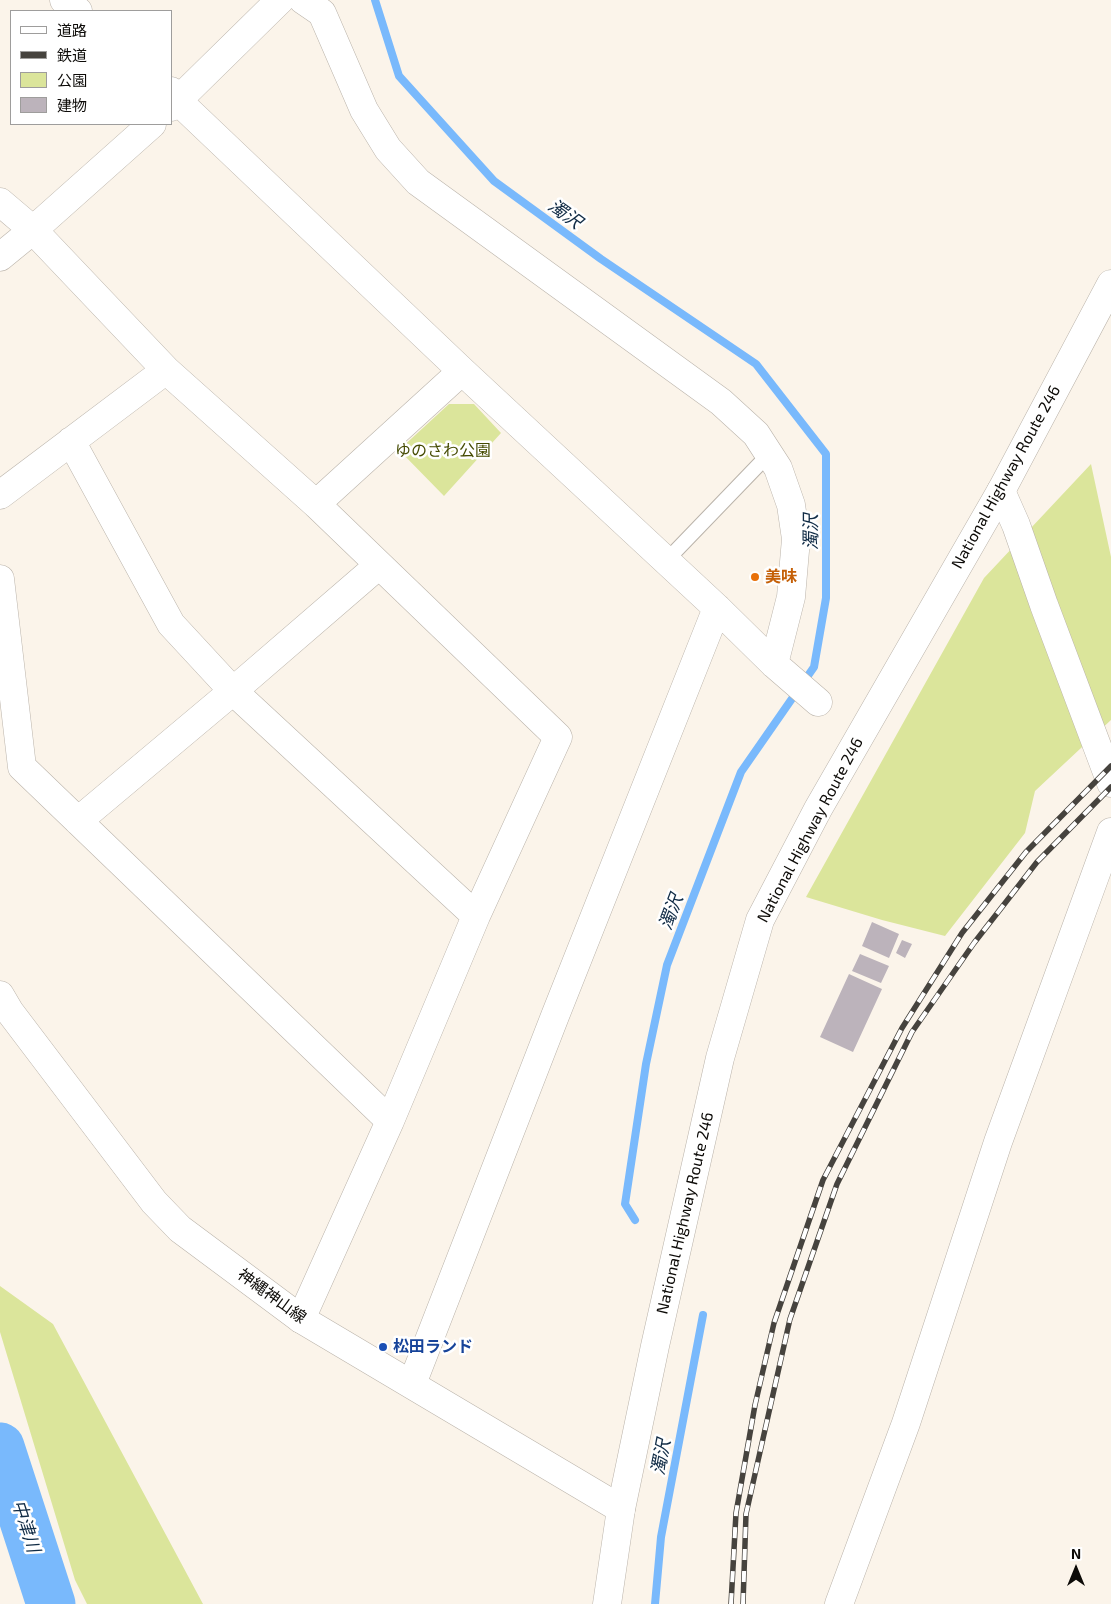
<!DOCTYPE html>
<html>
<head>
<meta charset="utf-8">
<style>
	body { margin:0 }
	#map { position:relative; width:1111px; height:1604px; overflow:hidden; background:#fbf4ea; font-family:"Exo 2","Noto Sans JP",sans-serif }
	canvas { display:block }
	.legend { position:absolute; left:10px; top:10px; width:162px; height:115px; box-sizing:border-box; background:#fff; border:1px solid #9e9d9c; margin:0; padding:6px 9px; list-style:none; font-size:15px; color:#0d0b08 }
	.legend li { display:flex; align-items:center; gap:10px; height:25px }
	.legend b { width:25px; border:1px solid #9e9d9c }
	.north { position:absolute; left:1051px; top:1544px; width:50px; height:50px; -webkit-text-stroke:4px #fff; paint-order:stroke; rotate:0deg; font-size:14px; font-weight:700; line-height:20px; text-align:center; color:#0d0b08 }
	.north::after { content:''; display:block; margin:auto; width:18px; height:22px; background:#0d0b08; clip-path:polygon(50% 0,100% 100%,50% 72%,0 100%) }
</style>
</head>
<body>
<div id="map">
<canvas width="1111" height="1604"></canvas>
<ul class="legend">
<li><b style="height:6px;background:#fff"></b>道路</li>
<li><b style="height:6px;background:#46433e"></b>鉄道</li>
<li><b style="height:14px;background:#dbe59b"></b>公園</li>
<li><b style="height:14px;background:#bcb3bb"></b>建物</li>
</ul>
<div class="north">N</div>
</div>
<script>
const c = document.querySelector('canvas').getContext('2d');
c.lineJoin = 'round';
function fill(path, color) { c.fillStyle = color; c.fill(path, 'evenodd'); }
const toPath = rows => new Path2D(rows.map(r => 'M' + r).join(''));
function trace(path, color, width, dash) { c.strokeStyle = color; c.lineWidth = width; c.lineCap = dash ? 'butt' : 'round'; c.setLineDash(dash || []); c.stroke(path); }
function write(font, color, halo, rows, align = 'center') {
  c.font = font + ' "Exo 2","Noto Sans JP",sans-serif'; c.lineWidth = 5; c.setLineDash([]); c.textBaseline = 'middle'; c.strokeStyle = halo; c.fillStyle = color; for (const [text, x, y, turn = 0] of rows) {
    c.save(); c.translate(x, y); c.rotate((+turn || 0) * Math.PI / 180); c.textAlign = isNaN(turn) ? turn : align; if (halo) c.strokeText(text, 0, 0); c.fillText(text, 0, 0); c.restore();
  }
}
fill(toPath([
	[449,404,474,404,501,433,444,496,399,450],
	[1091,464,1111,557,1111,720,1035,791,1025,833,945,936,882,920,806,897,984,578],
	[0,1286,53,1324,203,1604,87,1604,75,1580,0,1332]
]), '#dbe59b');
trace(toPath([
	[375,0,399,76,494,181,601,259,756,364,826,454,826,598,814,667,741,772,667,965,646,1064,625,1204,635,1220],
	[655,1604,661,1537,703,1315]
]), '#79b9fc', 8);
trace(toPath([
	[0,1447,51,1604]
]), '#79b9fc', 49);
fill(toPath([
	[872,922,899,934,889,958,862,946],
	[902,940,912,944,905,958,896,953],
	[860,954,889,966,881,983,852,971],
	[849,974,882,989,853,1052,820,1037]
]), '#bcb3bb');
const lane = toPath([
	[666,561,770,453]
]);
const street = toPath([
	[64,0,78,11],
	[303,0,322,13,364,110,388,149,418,182,721,402,756,434,778,468,791,505,796,539,791,597,774,664],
	[171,91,178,101,462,371,717,608,774,664,818,702],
	[171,107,280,0],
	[0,202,33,230,152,124],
	[0,257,33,230,166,370,316,504,558,737,476,916,390,1121,301,1319],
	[71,441,171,624,233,691,476,916],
	[1001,491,1016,525,1044,605,1111,783],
	[0,495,166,370],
	[316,504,462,371],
	[0,579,22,767,390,1121],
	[78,821,233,691,379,565],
	[412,1384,555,1016,717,608],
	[839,1604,906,1423,998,1142,1111,832]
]);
const secondary = toPath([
	[0,995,10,1012,154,1202,180,1229,301,1319,621,1509]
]);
const highway = toPath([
	[607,1604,621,1509,655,1346,720,1058,760,920,818,809,1001,491,1111,284]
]);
trace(lane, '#bab3aa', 16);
trace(street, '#bab3aa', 29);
trace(secondary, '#bab3aa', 29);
trace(highway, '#bab3aa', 29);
trace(lane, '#fff', 14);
trace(street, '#fff', 28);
trace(secondary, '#fff', 28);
trace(highway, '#fff', 28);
const rail = toPath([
	[731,1604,736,1513,755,1405,774,1323,823,1180,902,1028,962,933,1026,852,1111,766],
	[743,1604,746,1514,790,1319,837,1184,912,1032,974,943,1037,862,1111,787]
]);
trace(rail, '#46433e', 5.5);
trace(rail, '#fff', 4, [11]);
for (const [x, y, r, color] of [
	[755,577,5,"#e8710a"],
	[383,1347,5,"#1a4fb4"]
]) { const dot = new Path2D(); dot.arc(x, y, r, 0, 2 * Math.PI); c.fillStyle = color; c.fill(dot); trace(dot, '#fff', 2); }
write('16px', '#454b02', '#fff', [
	["ゆのさわ公園",443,451]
]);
write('16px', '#0d0b08', '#fff', [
	["National Highway Route 246",1006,477,-61],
	["National Highway Route 246",810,830,-62],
	["National Highway Route 246",685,1213,-77],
	["神縄神山線",272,1296,36]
]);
write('bold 16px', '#c56008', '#fff', [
	["美味",765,577]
], 'left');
write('bold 16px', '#164399', '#fff', [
	["松田ランド",393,1347]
], 'left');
write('italic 18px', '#102b45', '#fff', [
	["濁沢",565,214,36],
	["濁沢",811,532,-90],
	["濁沢",671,912,-69],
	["濁沢",661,1457,-79],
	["中津川",26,1526,72]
]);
</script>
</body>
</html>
